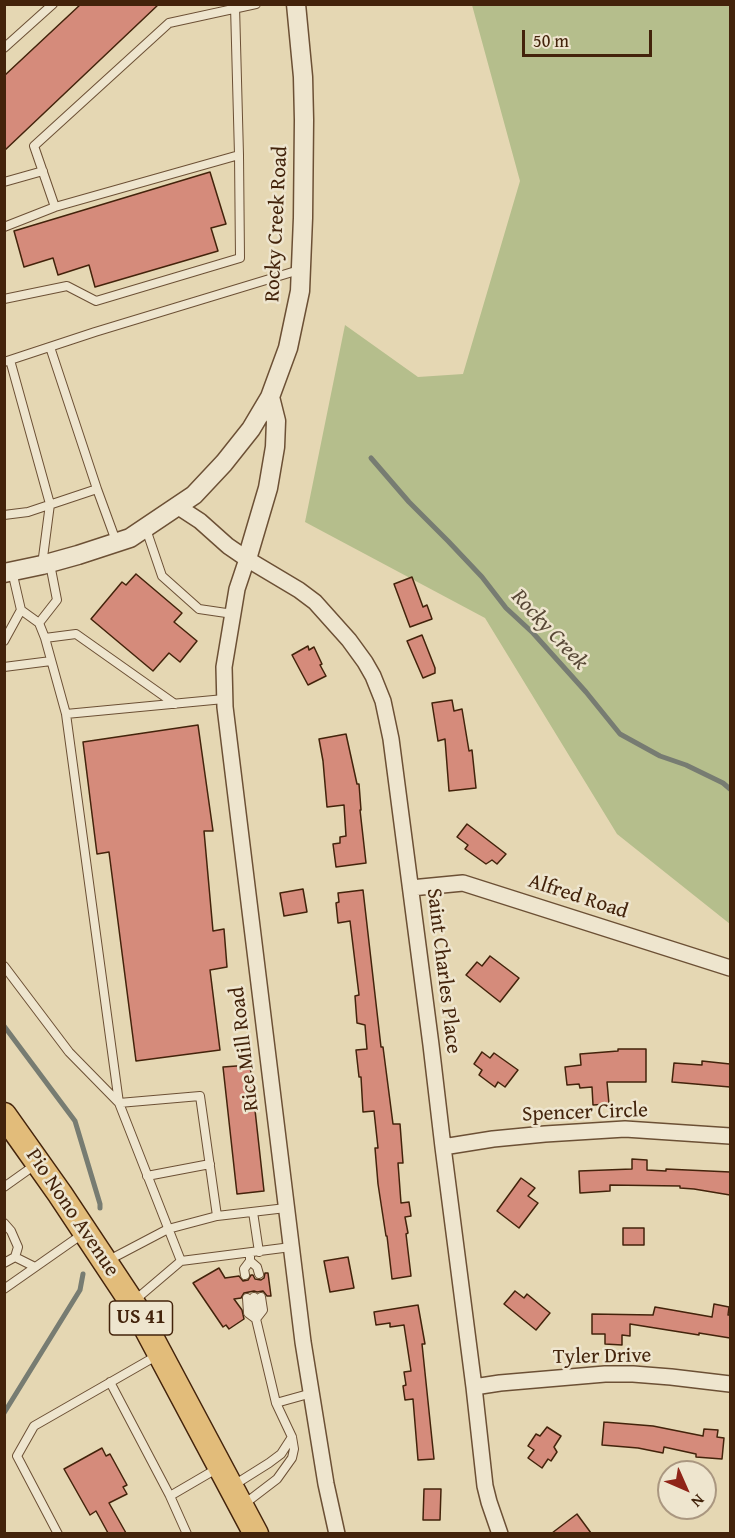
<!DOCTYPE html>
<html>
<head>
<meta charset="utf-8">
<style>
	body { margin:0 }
	#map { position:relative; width:735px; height:1538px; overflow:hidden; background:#e5d7b3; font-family:"Gentium Book Plus",serif }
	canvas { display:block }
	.frame { position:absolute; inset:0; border:6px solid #43230b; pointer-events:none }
	.north { position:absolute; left:657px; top:1460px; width:60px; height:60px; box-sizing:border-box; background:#eee5ce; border:2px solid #aa9780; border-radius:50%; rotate:135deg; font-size:16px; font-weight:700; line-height:24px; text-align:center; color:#43230b }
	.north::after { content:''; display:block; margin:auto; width:21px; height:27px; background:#8f2418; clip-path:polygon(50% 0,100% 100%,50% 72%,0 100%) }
	.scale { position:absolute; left:522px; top:30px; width:130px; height:27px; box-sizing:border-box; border:3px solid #43230b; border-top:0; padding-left:8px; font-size:18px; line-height:21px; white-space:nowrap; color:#43230b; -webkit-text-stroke:4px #eee5ce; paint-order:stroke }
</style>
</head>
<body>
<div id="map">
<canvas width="735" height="1538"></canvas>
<div class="frame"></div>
<div class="north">N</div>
<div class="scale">50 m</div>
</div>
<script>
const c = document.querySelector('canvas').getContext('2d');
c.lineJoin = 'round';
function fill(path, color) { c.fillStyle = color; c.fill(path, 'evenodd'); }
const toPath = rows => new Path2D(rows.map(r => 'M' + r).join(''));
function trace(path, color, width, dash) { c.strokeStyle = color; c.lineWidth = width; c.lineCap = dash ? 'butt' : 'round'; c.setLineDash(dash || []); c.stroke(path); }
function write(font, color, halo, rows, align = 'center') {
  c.font = font + ' "Gentium Book Plus",serif'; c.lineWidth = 5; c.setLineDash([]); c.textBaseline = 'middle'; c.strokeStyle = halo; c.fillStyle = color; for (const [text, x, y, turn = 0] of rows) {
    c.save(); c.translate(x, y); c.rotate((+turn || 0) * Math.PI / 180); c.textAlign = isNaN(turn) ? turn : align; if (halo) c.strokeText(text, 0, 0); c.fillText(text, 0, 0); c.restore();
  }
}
fill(toPath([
	[472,5,730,5,730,924,617,834,485,618,305,522,345,325,418,377,463,374,520,181]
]), '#b5be8c');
trace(toPath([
	[371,458,409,502,448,541,482,577,506,608,533,633,586,692,620,734,660,756,686,765,723,783,730,789],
	[4,1026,75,1121,100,1204,100,1208],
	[4,1413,80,1290,83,1274]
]), '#777c72', 5);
const building = toPath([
	[81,4,159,4,4,151,4,76,81,4],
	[210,172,226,224,211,228,218,251,95,287,89,265,58,275,53,258,24,267,14,231,210,172],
	[136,574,182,613,174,622,197,641,180,662,169,653,153,671,91,619,122,582,126,585,136,574],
	[412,577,423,607,427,605,432,619,410,627,394,584,412,577],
	[422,635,435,668,435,673,423,678,407,641,422,635],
	[308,646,309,650,314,647,322,664,320,665,326,676,308,685,292,655,308,646],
	[452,700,454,711,462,709,469,751,472,750,476,788,449,791,445,739,438,741,432,703,452,700],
	[198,725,213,831,204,831,213,931,224,929,227,967,210,970,220,1050,136,1061,109,852,97,854,83,742,198,725],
	[346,734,357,784,359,784,361,810,360,810,366,863,336,867,333,844,340,843,340,837,346,836,344,805,327,807,323,761,319,739,346,734],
	[467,824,506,854,497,864,492,860,486,864,465,849,468,845,457,837,467,824],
	[303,889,307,912,284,916,280,893,303,889],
	[363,890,381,1047,383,1047,393,1124,400,1124,403,1163,398,1163,401,1203,409,1202,411,1216,405,1217,408,1233,406,1234,411,1276,392,1279,387,1236,386,1236,378,1184,375,1148,378,1148,374,1111,363,1112,361,1077,359,1077,356,1050,367,1049,365,1025,357,1023,355,996,359,995,350,921,338,923,336,903,339,902,338,893,363,890],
	[490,956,519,978,500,1002,466,975,477,962,482,966,490,956],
	[618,1049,646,1049,646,1082,607,1082,609,1104,593,1105,592,1087,580,1088,579,1084,567,1085,565,1067,581,1065,580,1054,618,1051,618,1049],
	[482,1052,490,1058,494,1053,518,1070,505,1087,498,1082,495,1087,479,1075,482,1070,474,1064,482,1052],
	[702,1061,730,1064,730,1087,672,1082,674,1063,702,1065,702,1061],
	[250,1065,264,1191,237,1194,223,1067,250,1065],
	[632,1159,647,1160,647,1170,666,1171,666,1169,730,1172,730,1195,694,1189,680,1188,680,1186,610,1185,610,1191,580,1193,579,1171,632,1169,632,1159],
	[521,1178,535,1188,528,1196,538,1203,519,1228,497,1211,521,1178],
	[623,1228,644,1228,644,1245,623,1245,623,1228],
	[348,1257,354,1288,330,1292,324,1261,348,1257],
	[219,1268,225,1278,239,1276,243,1281,248,1280,251,1275,253,1275,255,1279,261,1280,264,1278,265,1273,268,1273,271,1296,267,1296,263,1291,257,1292,254,1291,244,1293,241,1298,234,1299,242,1310,244,1319,229,1329,226,1325,223,1327,193,1283,219,1268],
	[515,1291,524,1298,527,1294,550,1313,536,1330,504,1304,515,1291],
	[714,1304,729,1307,728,1315,730,1315,730,1338,699,1333,699,1335,630,1324,630,1336,622,1335,622,1345,605,1344,605,1334,592,1334,592,1314,653,1315,655,1307,712,1317,714,1304],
	[418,1305,425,1344,422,1344,434,1459,418,1460,413,1399,405,1400,403,1386,406,1385,404,1372,411,1371,404,1325,390,1327,390,1323,376,1325,374,1312,418,1305],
	[604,1422,653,1426,703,1436,704,1429,718,1430,717,1437,724,1438,722,1459,696,1457,696,1454,664,1447,663,1453,638,1448,602,1445,604,1422],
	[547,1427,561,1436,554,1447,557,1452,551,1461,548,1459,542,1468,528,1458,534,1450,528,1446,536,1434,540,1436,547,1427],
	[102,1448,106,1456,110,1454,127,1485,123,1487,127,1494,109,1503,126,1533,108,1533,96,1511,90,1515,64,1469,102,1448],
	[424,1489,441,1489,440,1520,423,1520,424,1489],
	[577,1514,591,1533,552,1533,577,1514]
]);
fill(building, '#d58b7b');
trace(building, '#43230b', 1.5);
const service = toPath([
	[235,6,239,155],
	[4,48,53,4],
	[4,182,43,171],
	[4,227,55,207,34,146,169,23,256,4],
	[4,299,67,286,96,301,240,258,239,155,55,207],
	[50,347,97,489],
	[10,360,50,504,42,565],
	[4,362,95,332,299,270],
	[4,515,28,512,97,489,116,541],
	[146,529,162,576,199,609,233,614],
	[12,571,21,610,39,623,57,600,50,564],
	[39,623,45,638,66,714,119,1103,181,1261],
	[45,638,76,634,175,704],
	[4,641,21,610],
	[4,667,51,661],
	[66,714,224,699],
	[4,966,69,1052,119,1103,200,1096,217,1216],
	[147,1176,210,1164],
	[4,1187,35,1165],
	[253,1212,259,1252],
	[4,1223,11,1231,18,1247,15,1257,4,1263],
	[250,1253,250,1261,257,1267,259,1274],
	[15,1257,35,1267],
	[107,1261,168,1229,217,1216,286,1208],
	[245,1275,244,1269,250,1261],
	[4,1289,84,1233],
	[254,1297,256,1319,263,1310,261,1297],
	[134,1301,181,1261,291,1247],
	[110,1382,170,1496,187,1534],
	[276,1403,312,1393],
	[234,1485,269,1463,281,1454,292,1437],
	[170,1496,218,1468],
	[243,1505,277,1479,292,1458,294,1449,292,1437,276,1403,256,1319,248,1313,247,1298],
	[58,1534,17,1456,34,1426,158,1355]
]);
const minor = toPath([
	[177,506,200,521,228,546,247,559,299,590,315,602,349,640,365,662,373,676,383,701,391,739,431,1045,443,1147,474,1387,485,1486,489,1502,500,1534],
	[247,559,237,589,224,667,225,707,303,1342,326,1484,337,1534],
	[411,888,463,883,730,968],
	[443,1147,493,1139,545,1134,625,1129,730,1136],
	[474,1387,500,1383,605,1374,633,1374,671,1377,730,1384]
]);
const tertiary = toPath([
	[247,559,268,488,275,447,276,421,270,397],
	[4,573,42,565,78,555,130,538,194,495,224,463,251,429,270,397,288,348,300,291,303,218,304,120,303,77,296,4]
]);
const primary = toPath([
	[4,1115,60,1194,135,1307,256,1534]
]);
trace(service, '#6c5035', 10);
trace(minor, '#6c5035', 18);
trace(tertiary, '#6c5035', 21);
trace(primary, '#43230b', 27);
trace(service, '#eee5ce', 8);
trace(minor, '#eee5ce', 15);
trace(tertiary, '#eee5ce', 18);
trace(primary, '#e2bc7a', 24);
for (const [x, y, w] of [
	[141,1318,63]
]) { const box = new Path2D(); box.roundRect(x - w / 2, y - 17, w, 34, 4.5); c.fillStyle = '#eee5ce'; c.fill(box); trace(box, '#43230b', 1.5); }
write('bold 20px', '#43230b', null, [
	["US 41",141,1318]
]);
write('21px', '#43230b', '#eee5ce', [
	["Rocky Creek Road",277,224,-87],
	["Alfred Road",578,897,18],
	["Saint Charles Place",443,971,83],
	["Rice Mill Road",245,1049,-97],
	["Spencer Circle",585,1113,-2],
	["Pio Nono Avenue",72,1213,56],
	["Tyler Drive",602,1357,-1]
]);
write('italic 22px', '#584836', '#eee5ce', [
	["Rocky Creek",549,630,47]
]);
</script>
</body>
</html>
